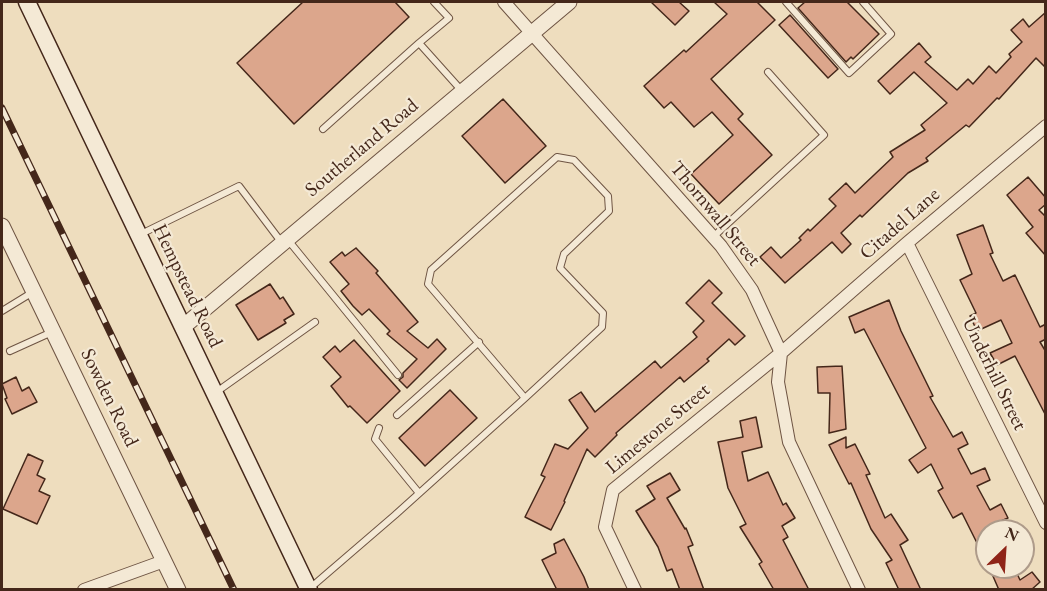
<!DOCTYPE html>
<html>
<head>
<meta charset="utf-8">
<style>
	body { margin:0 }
	#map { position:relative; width:1047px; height:591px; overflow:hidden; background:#eeddbe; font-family:"EB Garamond",serif }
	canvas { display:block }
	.frame { position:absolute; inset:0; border:3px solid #44271a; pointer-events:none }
	.north { position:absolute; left:975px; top:519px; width:60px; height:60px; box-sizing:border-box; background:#f4e9d5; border:2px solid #ae9b8a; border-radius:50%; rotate:25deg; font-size:16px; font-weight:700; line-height:24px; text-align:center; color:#44271a }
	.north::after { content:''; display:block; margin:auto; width:21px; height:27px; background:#8f2418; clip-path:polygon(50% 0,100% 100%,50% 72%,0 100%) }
</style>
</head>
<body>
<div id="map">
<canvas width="1047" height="591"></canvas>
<div class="frame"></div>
<div class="north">N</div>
</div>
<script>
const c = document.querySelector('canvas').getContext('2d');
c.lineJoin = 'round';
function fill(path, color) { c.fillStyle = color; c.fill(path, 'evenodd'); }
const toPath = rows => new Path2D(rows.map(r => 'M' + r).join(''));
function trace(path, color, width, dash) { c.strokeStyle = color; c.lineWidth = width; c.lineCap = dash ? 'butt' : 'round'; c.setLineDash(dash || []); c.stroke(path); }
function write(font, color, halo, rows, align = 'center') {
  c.font = font + ' "EB Garamond",serif'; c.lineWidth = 4.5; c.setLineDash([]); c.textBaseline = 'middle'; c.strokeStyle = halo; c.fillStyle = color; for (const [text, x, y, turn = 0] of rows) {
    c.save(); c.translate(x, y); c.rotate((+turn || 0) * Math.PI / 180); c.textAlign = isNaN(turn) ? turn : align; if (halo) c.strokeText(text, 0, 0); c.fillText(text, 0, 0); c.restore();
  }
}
const building = toPath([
	[303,2,395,2,409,17,294,124,237,63,303,2],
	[651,2,679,2,689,11,675,25,651,2],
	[714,2,757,2,775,20,711,79,743,114,738,119,772,155,719,204,691,174,733,135,712,112,694,127,671,102,664,108,644,86,684,50,686,52,727,14,714,2],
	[805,2,847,2,879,34,853,59,851,57,846,62,798,8,805,2],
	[1046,12,1046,68,1036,58,999,99,997,98,969,127,966,125,926,158,928,161,908,173,862,217,860,215,841,233,851,244,842,253,832,242,785,283,760,257,771,247,781,258,801,240,799,238,808,229,810,231,836,206,829,199,846,183,855,193,893,157,890,152,925,130,921,125,947,103,914,72,890,94,878,81,919,43,931,57,925,62,957,90,968,79,973,84,989,66,996,73,1011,57,1009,54,1022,42,1011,30,1023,19,1029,27,1046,12],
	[790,15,838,69,828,78,779,25,790,15],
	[503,99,546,146,505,183,462,136,503,99],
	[1028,177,1046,198,1046,204,1039,210,1046,217,1046,256,1026,233,1033,227,1007,195,1028,177],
	[983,225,993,253,990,254,1003,281,1015,275,1040,327,1046,324,1046,339,1040,342,1046,352,1046,416,1015,356,997,365,990,353,1012,343,1001,320,977,331,970,316,976,313,960,280,972,274,957,235,983,225],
	[356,248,378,271,376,273,418,322,407,331,428,348,437,339,446,349,407,388,399,380,403,377,403,373,417,359,387,334,390,331,369,309,362,315,353,306,341,291,349,284,330,262,342,252,345,256,356,248],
	[709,280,722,293,712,303,745,336,735,345,729,339,707,359,709,361,684,382,680,377,616,433,617,435,595,457,587,449,564,501,565,502,551,530,525,517,545,477,541,475,555,444,568,449,588,428,569,400,581,392,595,412,655,361,661,368,697,337,693,332,704,321,686,303,709,280],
	[270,284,280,299,283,297,294,314,284,320,286,323,258,340,236,305,270,284],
	[889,300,901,331,933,396,930,397,953,437,962,432,968,444,958,449,971,474,985,468,990,480,977,486,990,510,1001,504,1008,518,994,524,997,531,987,531,987,563,962,513,953,518,938,491,943,488,931,464,918,473,909,460,926,448,864,329,855,333,849,317,889,300],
	[354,340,400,391,367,423,350,406,348,407,331,386,341,377,323,357,335,346,340,352,354,340],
	[842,366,846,429,829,433,830,393,818,393,817,367,842,366],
	[16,377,22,391,29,387,37,402,12,414,5,399,7,398,2,384,16,377],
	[450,390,477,418,425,466,399,438,450,390],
	[756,417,762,447,742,452,748,481,768,472,783,505,786,503,795,518,782,526,788,537,783,540,809,590,774,590,759,564,762,562,740,527,746,524,728,488,718,442,743,437,740,421,756,417],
	[846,437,846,448,855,444,870,474,866,475,885,518,891,514,908,540,900,545,921,590,899,590,886,563,892,560,871,529,851,483,849,484,829,445,846,437],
	[28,454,43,461,37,475,45,479,39,491,50,496,37,524,3,509,28,454],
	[670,473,680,490,667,498,685,529,686,528,693,545,688,547,704,590,680,590,672,569,667,571,658,547,636,511,655,499,647,486,670,473],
	[564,539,584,577,589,590,557,590,542,560,556,553,554,544,564,539],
	[989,567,1014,567,1020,580,1032,572,1040,582,1031,590,999,590,989,567]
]);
fill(building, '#dca68c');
trace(building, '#44271a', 1.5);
const service = toPath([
	[786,2,849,73,891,34,863,2],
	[419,43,449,18,434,2],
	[323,129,419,43,462,91],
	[139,235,239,186,282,243],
	[713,237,824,135,768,72],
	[288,240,398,375],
	[2,311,33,292],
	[10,351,52,332],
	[215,393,315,322],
	[397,415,479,342],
	[379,428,375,439,419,493],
	[309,589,395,515,525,398,602,327,603,313,560,268,564,254,609,211,608,196,574,160,557,157,431,270,428,284,525,398]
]);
const minor = toPath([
	[504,2,721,246,752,290,781,353,778,382,789,442,859,590],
	[907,243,1046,523],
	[84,590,164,561],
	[635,590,605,527,613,490,781,353,907,243,1046,126]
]);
const tertiary = toPath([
	[2,226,178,590],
	[183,327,569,2]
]);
const secondary = toPath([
	[27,2,309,590]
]);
trace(service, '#6e5443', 8);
trace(minor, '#6e5443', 14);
trace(tertiary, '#6e5443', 17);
trace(secondary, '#44271a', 19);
trace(service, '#f4e9d5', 6);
trace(minor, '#f4e9d5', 12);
trace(tertiary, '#f4e9d5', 15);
trace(secondary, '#f4e9d5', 16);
const rail = toPath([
	[2,108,234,590]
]);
trace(rail, '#44271a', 7);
trace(rail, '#f4e9d5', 4.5, [14]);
write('20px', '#44271a', '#f4e9d5', [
	["Southerland Road",362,148,-40],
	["Thornwall Street",715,214,50],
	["Citadel Lane",900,224,-41],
	["Hempstead Road",187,286,64],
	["Underhill Street",994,374,64],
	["Sowden Road",109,398,64],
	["Limestone Street",658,429,-40]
]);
</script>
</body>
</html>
